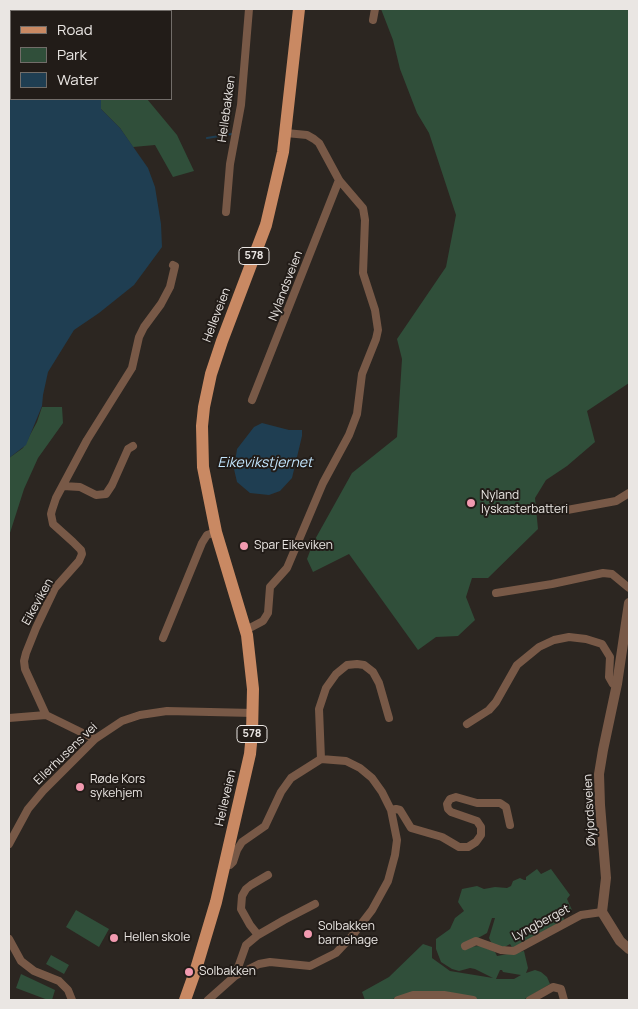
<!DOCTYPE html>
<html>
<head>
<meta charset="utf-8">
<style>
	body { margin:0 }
	#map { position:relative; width:638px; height:1009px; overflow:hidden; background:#2c2621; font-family:Manrope,sans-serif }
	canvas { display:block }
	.frame { position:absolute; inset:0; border:10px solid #eae6e3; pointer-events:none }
	.legend { position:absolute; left:10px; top:10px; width:162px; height:90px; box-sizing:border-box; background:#221c18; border:1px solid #726d69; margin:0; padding:6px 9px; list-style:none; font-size:15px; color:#eae6e3 }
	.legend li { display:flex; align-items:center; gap:10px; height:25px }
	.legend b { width:25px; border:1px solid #726d69 }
</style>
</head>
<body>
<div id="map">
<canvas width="638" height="1009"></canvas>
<div class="frame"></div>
<ul class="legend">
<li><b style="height:6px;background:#c98963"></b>Road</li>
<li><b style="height:14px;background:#304f3a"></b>Park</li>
<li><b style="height:14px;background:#1f3e52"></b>Water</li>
</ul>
</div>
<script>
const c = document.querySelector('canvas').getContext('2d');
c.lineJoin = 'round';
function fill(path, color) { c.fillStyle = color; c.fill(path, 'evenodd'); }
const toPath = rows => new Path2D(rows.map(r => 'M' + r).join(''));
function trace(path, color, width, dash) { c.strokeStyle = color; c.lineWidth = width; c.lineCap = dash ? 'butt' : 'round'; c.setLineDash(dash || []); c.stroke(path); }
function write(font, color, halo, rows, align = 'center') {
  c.font = font + ' Manrope,sans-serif'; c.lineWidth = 4; c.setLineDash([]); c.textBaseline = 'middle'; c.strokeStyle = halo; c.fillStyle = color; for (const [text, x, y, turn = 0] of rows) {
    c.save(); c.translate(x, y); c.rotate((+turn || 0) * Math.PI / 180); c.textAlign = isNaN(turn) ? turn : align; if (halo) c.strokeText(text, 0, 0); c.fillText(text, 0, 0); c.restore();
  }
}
fill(toPath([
	[110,9,157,9,157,11,109,11],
	[381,9,629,9,629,383,587,411,595,442,567,466,546,480,535,498,538,529,488,578,472,578,466,597,475,620,458,636,436,637,418,650,349,554,313,572,307,559,313,543,352,473,397,437,402,359,397,339,446,267,456,215,429,133,417,113,400,69,393,40],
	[101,99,147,99,177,135,194,171,173,177,155,145,133,147,120,128,101,109],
	[42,407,62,407,63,423,38,458,24,489,9,536,9,458,23,448,37,422],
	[537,869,541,874,551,869,570,895,567,899,572,910,563,915,564,920,513,949,510,944,503,948,492,944,489,938,495,918,492,918,487,933,462,947,481,946,495,952,497,956,524,951,528,968,526,973,535,970,541,972,547,977,550,984,523,1000,480,1000,468,997,412,992,390,1000,365,1000,362,992,389,977,423,944,432,947,432,958,450,971,493,978,475,969,470,968,459,971,452,969,441,962,436,949,436,939,450,929,455,918,464,911,458,902,462,889,477,886,484,889,495,887,507,888,511,886,513,881,520,878,524,880,526,880,526,877],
	[500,970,502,970,503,972,521,975,514,979,496,979],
	[76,910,109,929,99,947,66,927],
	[51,955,69,965,64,974,46,964],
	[21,974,55,990,52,1000,48,1000,16,988]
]), '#304f3a');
fill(toPath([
	[9,9,110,9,109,11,11,11,11,99,101,99,101,109,120,128,148,168,155,187,161,224,162,247,134,285,99,313,74,330,48,372,43,395,42,406,26,445,9,458],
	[262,423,289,430,302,430,302,436,292,478,280,491,269,495,250,493,237,482,234,469,237,449,254,427]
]), '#1f3e52');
trace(toPath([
	[207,138,232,134]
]), '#1f3e52', 2);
trace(toPath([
	[373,20,375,9],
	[226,212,230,164,241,105,249,9],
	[252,400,339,180],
	[63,486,80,487,96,495,106,494,112,485,128,449,133,446],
	[553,508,567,510,589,506,616,501,629,493],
	[496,593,552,584,603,573,612,574,629,588],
	[246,630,263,621,268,613,270,587,287,568,323,483,349,435,357,414,362,374,376,339,378,330,375,310,363,273,365,220,363,208,339,180,319,143,314,139,307,135,286,133],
	[163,638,202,543,207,535,216,532],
	[46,715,25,669,24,661,26,653,36,628,55,588,79,561,82,554,81,550,73,542,53,524,51,514,52,510,56,498,87,440,132,368,139,337,144,327,161,304,170,287,175,266,173,265],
	[9,718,46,715,95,739],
	[467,724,489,710,496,702,517,665,539,647,554,640,569,637,586,639,602,644,610,657,609,677,613,684,617,684],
	[391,810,396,809,400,810,411,828,442,837,459,847,468,847,476,842,481,835,481,827,477,821,451,812,448,809,447,804,450,799,456,797,477,803,500,803,506,807,510,825],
	[9,844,28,809,43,791,95,739,122,721,140,715,167,711,253,713],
	[225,865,230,865,233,862,237,850,242,842,265,826,281,792,291,778,321,759,319,709,326,688,336,674,347,665,357,664,364,665,373,672,379,683,389,718],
	[258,935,284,920,315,904],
	[9,939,21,961,34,971,59,981,68,990,72,1000],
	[465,946,476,941,501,950,514,951,581,915,602,912],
	[235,976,246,945,258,935,250,925,241,909,242,896,246,889,251,885,268,875],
	[208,1000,235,976,259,964,270,962,310,966,336,953,352,936,372,910,388,881,395,855,397,840,391,810,382,792,372,778,360,768,346,761,321,759],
	[398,1000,413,995,444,995,473,1000],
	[530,1000,553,987,561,989,564,1000]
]), '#785947', 8);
trace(toPath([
	[629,603,617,684,603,750,599,774,600,805,606,878,602,912,620,941,629,949]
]), '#785947', 10);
trace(toPath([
	[185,1000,196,969,216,902,250,754,252,733,253,689,247,635,216,532,203,467,202,426,204,407,211,374,222,341,266,225,283,152,299,9]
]), '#c98963', 12);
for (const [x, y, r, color] of [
	[471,503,5,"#f29ab0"],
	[244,546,5,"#f29ab0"],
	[80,787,5,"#f29ab0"],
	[308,934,5,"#f29ab0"],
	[114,938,5,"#f29ab0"],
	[189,972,5,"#f29ab0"]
]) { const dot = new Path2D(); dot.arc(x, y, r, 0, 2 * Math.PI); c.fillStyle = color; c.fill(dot); trace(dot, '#221c18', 2); }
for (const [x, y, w] of [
	[254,256,30],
	[252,734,30]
]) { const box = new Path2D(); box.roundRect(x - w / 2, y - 8.5, w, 17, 4); c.fillStyle = '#221c18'; c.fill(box); trace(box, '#eae6e3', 1); }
write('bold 11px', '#eae6e3', null, [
	["578",254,256],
	["578",252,734]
]);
write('12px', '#eae6e3', '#221c18', [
	["Hellebakken",227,109,-82],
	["Nylandsveien",286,286,-69],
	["Helleveien",217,315,-69],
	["Eikeviken",38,602,-61],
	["Ellerhusens vei",66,754,-44],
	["Helleveien",226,798,-77],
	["Øyjordsveien",590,810,-93],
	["Lyngberget",541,923,-28]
]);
write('12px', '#eae6e3', '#221c18', [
	["Nyland",481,496],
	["lyskasterbatteri",481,510],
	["Spar Eikeviken",254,546],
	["Røde Kors",90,780],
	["sykehjem",90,794],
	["Solbakken",318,927],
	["barnehage",318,941],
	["Hellen skole",124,938],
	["Solbakken",199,972]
], 'left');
write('italic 14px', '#c2e5fd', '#221c18', [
	["Eikevikstjernet",265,463]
]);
</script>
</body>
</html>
